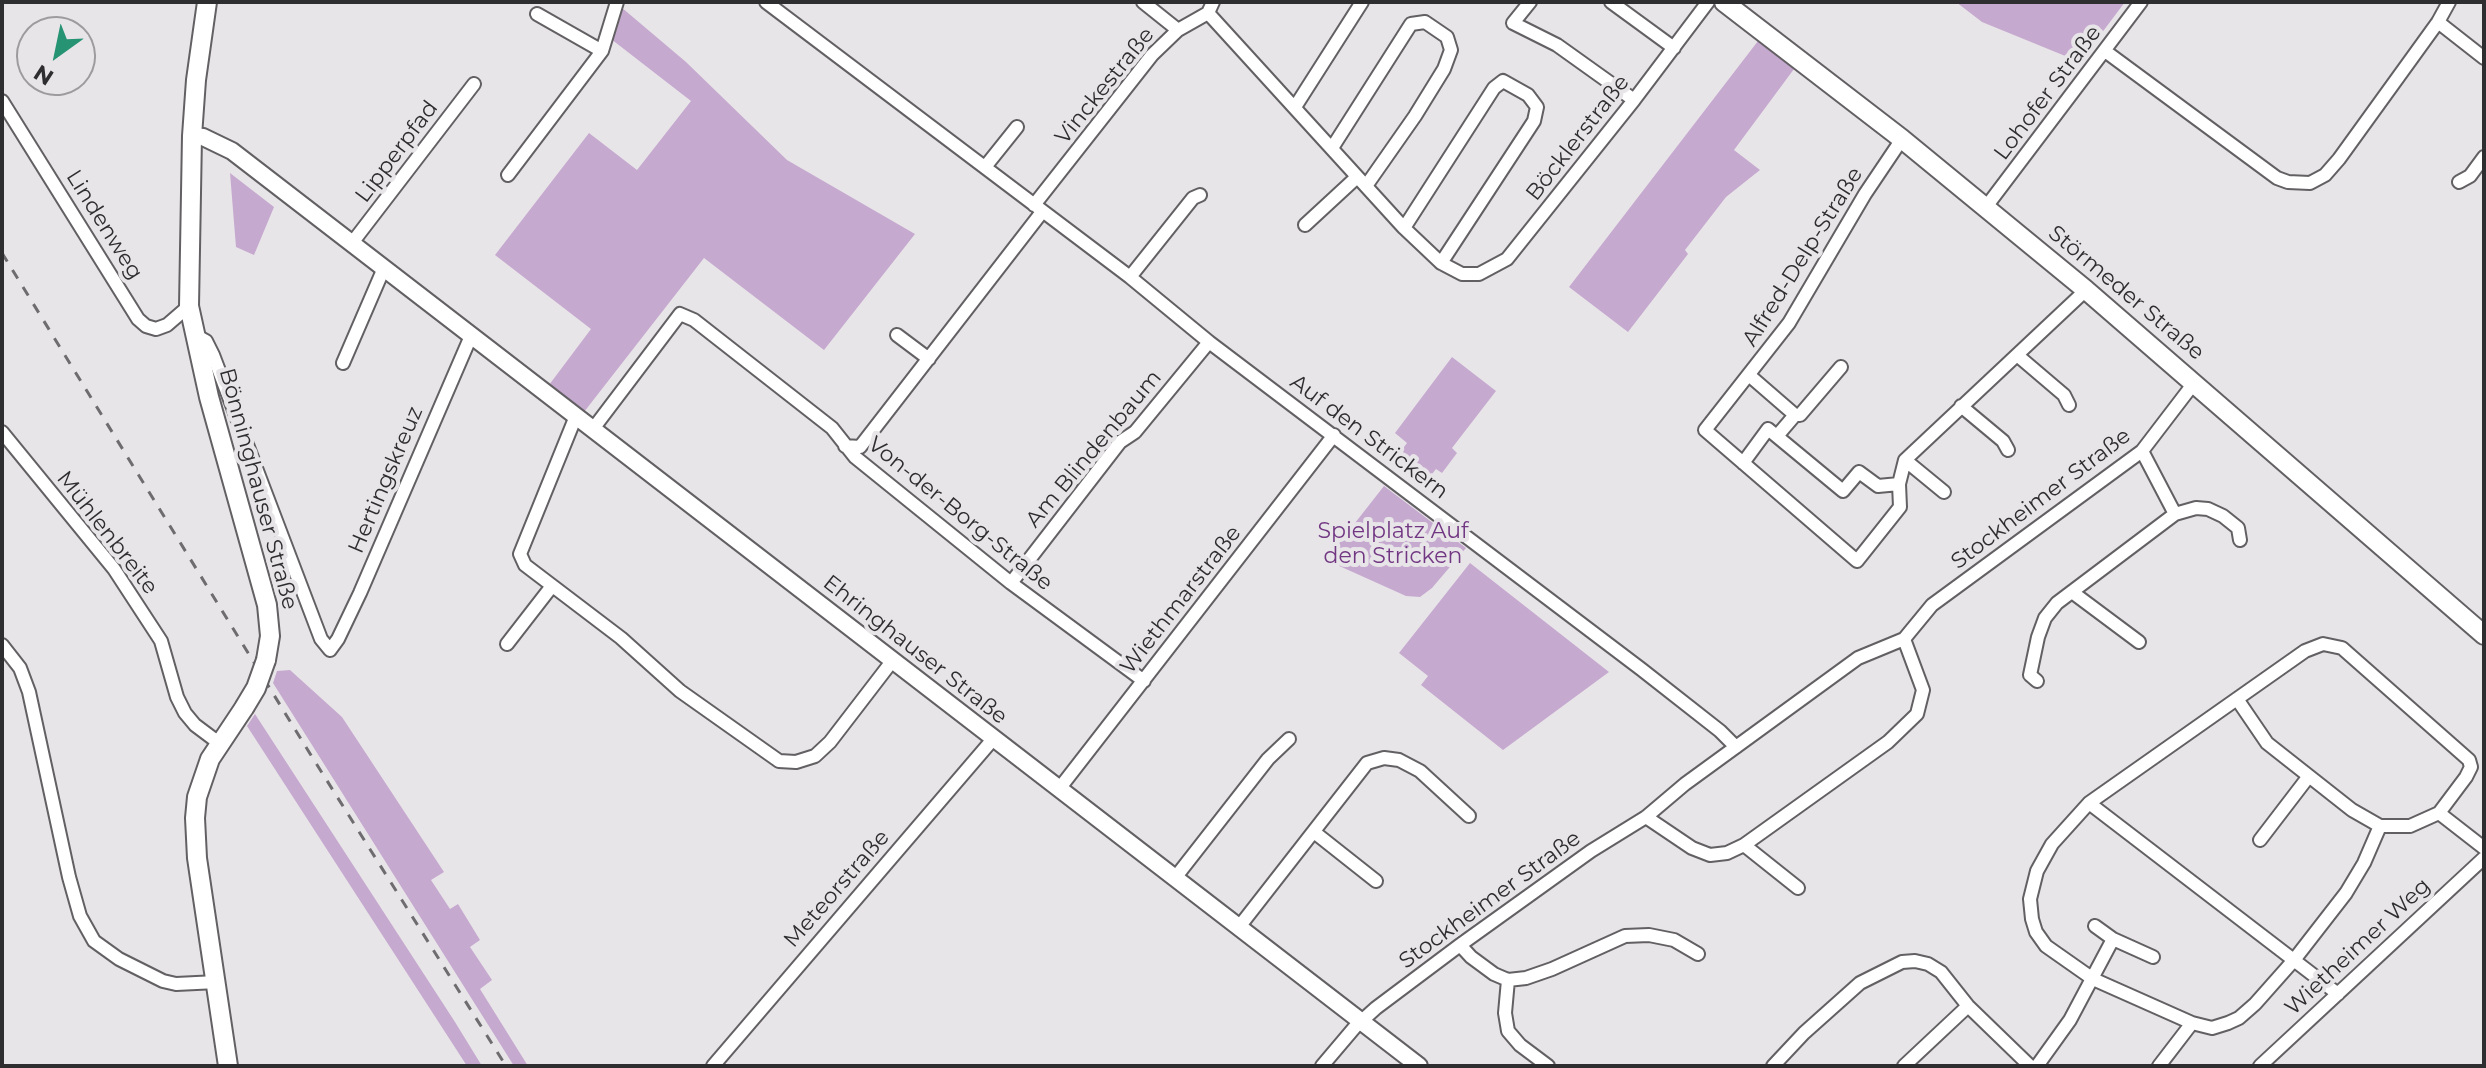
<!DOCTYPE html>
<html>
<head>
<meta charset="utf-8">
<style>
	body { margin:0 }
	#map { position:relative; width:2486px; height:1068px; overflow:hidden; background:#e8e5e9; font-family:Montserrat,sans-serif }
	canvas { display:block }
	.frame { position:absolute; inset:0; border:4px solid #2e2d2f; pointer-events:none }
	.north { position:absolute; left:16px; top:16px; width:80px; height:80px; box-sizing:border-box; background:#e8e5e9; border:2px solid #9e9b9f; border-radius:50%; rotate:213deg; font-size:22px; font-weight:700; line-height:32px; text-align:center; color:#2e2d2f }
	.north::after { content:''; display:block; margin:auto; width:28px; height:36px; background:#269372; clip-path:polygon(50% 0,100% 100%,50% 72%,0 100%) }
</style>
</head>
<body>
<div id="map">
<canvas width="2486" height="1068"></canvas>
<div class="frame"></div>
<div class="north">N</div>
</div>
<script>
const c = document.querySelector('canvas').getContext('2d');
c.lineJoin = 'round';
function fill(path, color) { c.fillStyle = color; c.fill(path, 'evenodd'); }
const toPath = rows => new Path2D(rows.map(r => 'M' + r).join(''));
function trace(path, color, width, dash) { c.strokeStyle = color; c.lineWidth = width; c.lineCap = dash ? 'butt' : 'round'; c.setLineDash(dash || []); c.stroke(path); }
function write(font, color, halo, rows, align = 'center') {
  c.font = font + ' Montserrat,sans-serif'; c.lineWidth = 8; c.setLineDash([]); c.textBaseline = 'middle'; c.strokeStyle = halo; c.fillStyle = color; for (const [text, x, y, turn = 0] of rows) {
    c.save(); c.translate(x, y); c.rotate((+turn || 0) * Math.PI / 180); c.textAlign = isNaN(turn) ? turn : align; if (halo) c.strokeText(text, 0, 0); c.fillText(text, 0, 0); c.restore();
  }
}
fill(toPath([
	[1956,2,2125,2,2080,62,1982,22],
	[621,7,686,62,787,160,915,234,824,350,704,258,584,412,549,385,591,329,495,255,589,133,637,170,691,101,611,39],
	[1758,41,1794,69,1734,150,1760,170,1726,197,1685,250,1688,254,1628,332,1569,287],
	[230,173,274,207,254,255,236,247],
	[1452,357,1496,391,1452,448,1457,453,1442,473,1436,469,1428,479,1415,469,1418,464,1401,451,1407,443,1395,433],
	[1384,486,1466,548,1432,588,1420,597,1406,596,1326,560],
	[1470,563,1609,672,1503,750,1421,685,1428,676,1399,653],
	[290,670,342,717,444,872,431,880,450,909,458,904,480,940,470,947,492,980,480,989,528,1066,514,1066,273,683,277,671],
	[255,714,455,1022,482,1066,467,1066,247,726]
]), '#c6a9cf');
const minor = toPath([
	[766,2,1130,277,1209,342,1641,669,1720,731,1736,747],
	[1143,2,1178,30],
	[1530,2,1513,23,1557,45,1634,100],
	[1611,2,1674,48],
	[1208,13,1404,228,1441,263,1462,274,1479,274,1507,259,1634,100,1708,2],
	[537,14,602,51],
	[2438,22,2484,58],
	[2105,51,2277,178,2288,182,2310,183,2325,175,2339,159,2438,22,2449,2],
	[2,101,138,319,146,326,156,329,167,325,189,306],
	[1295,107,1362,2],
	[1902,139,1865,194,1789,323,1705,430,1857,561,1900,507,1899,484,1905,460,2086,290],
	[1332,148,1411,24,1425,22,1447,37,1451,50,1444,69,1415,116,1366,186],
	[985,167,1017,127],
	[508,175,602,51,617,2],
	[2459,182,2470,176,2484,157],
	[1034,205,1152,55,1178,30,1208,13,1213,2],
	[1986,207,2141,2],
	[1305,225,1357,177],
	[1404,228,1494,88,1503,81,1528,95,1537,107,1534,121,1441,263],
	[352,243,474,84],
	[1130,277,1193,198,1200,195],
	[193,334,206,341,213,355,321,639,330,650,338,639,360,593,471,336],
	[897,335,929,359],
	[2017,355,2064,395,2069,405],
	[343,363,384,268],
	[1750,376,1795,415],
	[1961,406,2003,441,2008,450],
	[576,416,520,554,525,565,621,638,680,691,779,761,796,762,815,756,830,742,893,660],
	[593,429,680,314,694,320,832,428,855,457,1011,583,1144,681],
	[2,432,114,569,161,641,177,697,185,713,195,725,219,743],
	[1777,436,1795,415,1800,415,1841,367],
	[845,446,860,447,1042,212],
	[1905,460,1944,492],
	[1743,463,1768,429,1843,491,1859,472,1878,486,1899,484],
	[2175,514,2196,508,2208,509,2223,516,2238,528,2240,540],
	[1011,583,1120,442,1135,432,1209,342],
	[2072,592,2139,642],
	[507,644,552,586],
	[2,645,20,668,29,692,69,877,80,916,94,941,119,959,163,981,176,984,217,982],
	[2037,681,2030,675,2038,637,2045,618,2057,603,2175,514,2142,451],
	[2237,699,2267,743,2352,810,2380,826,2410,826,2439,813],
	[1059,789,1334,435],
	[2089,803,2338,994],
	[1646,817,1692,848,1710,855,1727,853,1744,845,1888,742,1917,714,1923,690,1904,639],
	[1314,832,1376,881],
	[2260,840,2309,776],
	[1744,845,1798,888],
	[1175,878,1268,759,1289,739],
	[2095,926,2113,939,2153,957],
	[1239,927,1367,763,1384,758,1399,760,1420,771,1469,816],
	[1460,945,1471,957,1494,974,1508,980,1505,1013,1508,1031,1520,1045,1548,1066],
	[1508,980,1526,978,1552,969,1625,936,1649,935,1674,940,1698,954],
	[2192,1023,2212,1028,2228,1023,2239,1018,2255,1004,2294,960,2346,893,2364,863,2380,826],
	[713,1066,994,738],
	[1322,1066,1355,1027,1376,1008,1460,945,1591,851,1646,817,1685,784,1858,658,1904,639,1932,605,2142,451,2194,383],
	[1773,1066,1804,1033,1860,983,1902,962,1915,961,1928,964,1941,972,1968,1006,2030,1066],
	[1904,1066,1968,1006],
	[2037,1066,2070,1020,2113,939],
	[2159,1066,2192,1023,2093,979,2046,946,2036,932,2032,919,2030,899,2037,871,2052,844,2089,803,2305,651,2323,644,2342,648,2469,760,2471,767,2466,777,2439,813,2484,848],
	[2260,1066,2484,858]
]);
const tertiary = toPath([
	[192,136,203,137,232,151,1419,1066]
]);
const secondary = toPath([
	[207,2,196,80,192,136,189,306,209,397,267,605,270,636,266,660],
	[1724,2,1902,139,2086,290,2484,635],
	[228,1066,197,858,195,818,197,797,210,759,244,708]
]);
trace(minor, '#636063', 16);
trace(tertiary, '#636063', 20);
trace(secondary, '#636063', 22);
trace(minor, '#fff', 12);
trace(tertiary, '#fff', 16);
trace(secondary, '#fff', 18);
trace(toPath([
	[2,253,309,752,506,1066]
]), '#6e6c6f', 3, [10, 10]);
const secondaryBridge = toPath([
	[244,708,256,688,266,660]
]);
trace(secondaryBridge, '#636063', 22, []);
trace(secondaryBridge, '#fff', 18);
write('22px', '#2e2d2f', '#e8e5e9', [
	["Vinckestraße",1105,86,-51],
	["Lohofer Straße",2048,93,-53],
	["Böcklerstraße",1578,138,-52],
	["Lipperpfad",397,152,-53],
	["Lindenweg",104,225,58],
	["Alfred-Delp-Straße",1803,257,-58],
	["Störmeder Straße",2126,293,40],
	["Auf den Strickern",1369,437,37],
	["Am Blindenbaum",1094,449,-50],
	["Hertingskreuz",386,480,-67],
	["Bönninghauser Straße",258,489,75],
	["Stockheimer Straße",2041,499,-37],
	["Von-der-Borg-Straße",960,514,39],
	["Mühlenbreite",107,533,52],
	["Wiethmarstraße",1181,600,-52],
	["Ehringhauser Straße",915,650,38],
	["Meteorstraße",837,889,-49],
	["Stockheimer Straße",1490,900,-36],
	["Wietheimer Weg",2358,947,-43]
]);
write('22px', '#723783', '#e8e5e9', [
	["Spielplatz Auf",1393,532],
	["den Stricken",1393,557]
]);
</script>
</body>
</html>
